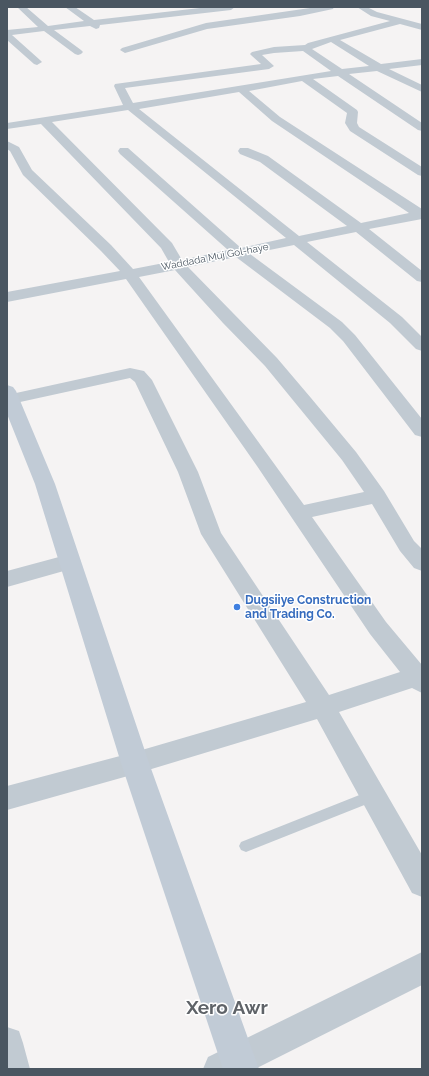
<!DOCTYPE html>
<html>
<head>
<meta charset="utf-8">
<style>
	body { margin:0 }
	#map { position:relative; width:429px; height:1076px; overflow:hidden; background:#f5f3f3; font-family:Raleway,sans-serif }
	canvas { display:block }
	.frame { position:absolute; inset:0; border:8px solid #4a5661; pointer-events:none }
</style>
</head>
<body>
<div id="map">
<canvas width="429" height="1076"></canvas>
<div class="frame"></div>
</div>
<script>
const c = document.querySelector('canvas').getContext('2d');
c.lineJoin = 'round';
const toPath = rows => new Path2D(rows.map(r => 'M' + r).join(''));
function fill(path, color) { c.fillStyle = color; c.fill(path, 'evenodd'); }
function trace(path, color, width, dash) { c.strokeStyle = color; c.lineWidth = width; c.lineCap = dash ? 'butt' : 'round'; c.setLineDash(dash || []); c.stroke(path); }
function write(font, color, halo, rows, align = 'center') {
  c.font = font + ' Raleway,sans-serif'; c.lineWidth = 3; c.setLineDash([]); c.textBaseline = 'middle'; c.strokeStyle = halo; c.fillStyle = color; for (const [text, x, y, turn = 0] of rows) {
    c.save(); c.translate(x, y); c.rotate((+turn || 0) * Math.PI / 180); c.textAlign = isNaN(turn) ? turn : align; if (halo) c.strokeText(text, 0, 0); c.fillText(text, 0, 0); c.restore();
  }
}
fill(toPath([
	[372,790,377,792,378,796,377,800,246,852,241,850,239,846,241,842,372,790]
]), '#c1cad2');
fill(toPath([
	[17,7,26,7,48,26,84,21,65,7,75,7,94,20,209,7,235,7,231,10,100,25,99,28,96,29,90,26,54,30,81,50,83,52,81,54,78,55,75,54,44,31,12,35,40,60,42,62,37,65,34,64,7,40,7,30,38,27,17,7],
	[317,7,334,7,333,9,300,16,207,29,125,53,120,50,122,48,206,23,317,7],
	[357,7,367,7,377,12,422,24,422,30,400,24,340,40,381,64,422,59,422,65,389,69,422,85,422,92,377,71,349,74,422,123,422,131,418,130,338,76,313,79,357,110,358,112,357,123,359,127,422,167,422,176,418,175,350,131,345,123,347,113,302,81,249,91,280,117,422,209,422,219,369,229,422,271,422,282,417,281,356,232,307,242,402,317,422,337,422,351,416,349,390,323,294,245,250,254,342,322,355,335,422,419,422,437,415,435,343,341,330,328,236,257,188,267,277,358,311,398,356,452,384,491,414,541,422,549,422,571,414,568,400,551,372,504,312,517,386,622,422,665,422,693,412,688,339,712,422,855,422,897,412,893,317,719,135,774,7,810,7,786,135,752,306,702,201,534,178,472,135,382,130,378,11,404,7,403,7,395,130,368,144,371,152,380,198,472,221,533,329,695,400,672,370,634,257,466,126,279,7,302,7,292,120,271,101,251,23,175,10,151,7,149,7,141,19,147,32,170,111,245,133,269,169,262,161,248,41,124,7,129,7,123,123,105,114,86,115,84,261,64,252,56,250,54,252,52,274,47,305,45,308,43,390,21,371,16,357,7],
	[331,42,369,66,342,69,312,49,331,42],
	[303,51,331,71,133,103,125,88,269,69,274,66,262,55,274,53,303,51],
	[239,92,272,121,409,213,361,223,268,156,248,148,240,148,238,151,240,154,260,162,347,226,299,236,139,109,239,92],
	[128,110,286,238,241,248,128,148,120,148,118,151,120,154,228,250,182,260,172,243,52,122,128,110],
	[175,270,223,323,265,366,342,460,364,492,304,505,139,277,175,270],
	[70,554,78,557,81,562,78,567,7,587,7,571,70,554],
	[422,952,422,985,255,1069,203,1069,208,1057,422,952],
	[7,1027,19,1031,23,1043,30,1069,7,1069,7,1027]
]), '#c1cad2');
fill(toPath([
	[7,385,13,387,16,391,55,484,149,763,259,1069,223,1069,121,763,35,484,7,414,7,385]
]), '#c1cbd6');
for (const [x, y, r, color] of [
	[237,607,4,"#3f7fe0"]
]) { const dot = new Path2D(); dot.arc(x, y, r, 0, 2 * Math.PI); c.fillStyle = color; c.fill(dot); trace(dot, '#fff', 1.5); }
write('10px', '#4a5661', '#fff', [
	["Waddada Muj Gol-haye",215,257,-11]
]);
write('bold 12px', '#366cbe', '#fff', [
	["Dugsiiye Construction",245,600],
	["and Trading Co.",245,614]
], 'left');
write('bold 19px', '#5f6368', '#fff', [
	["Xero Awr",227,1008]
]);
</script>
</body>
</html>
